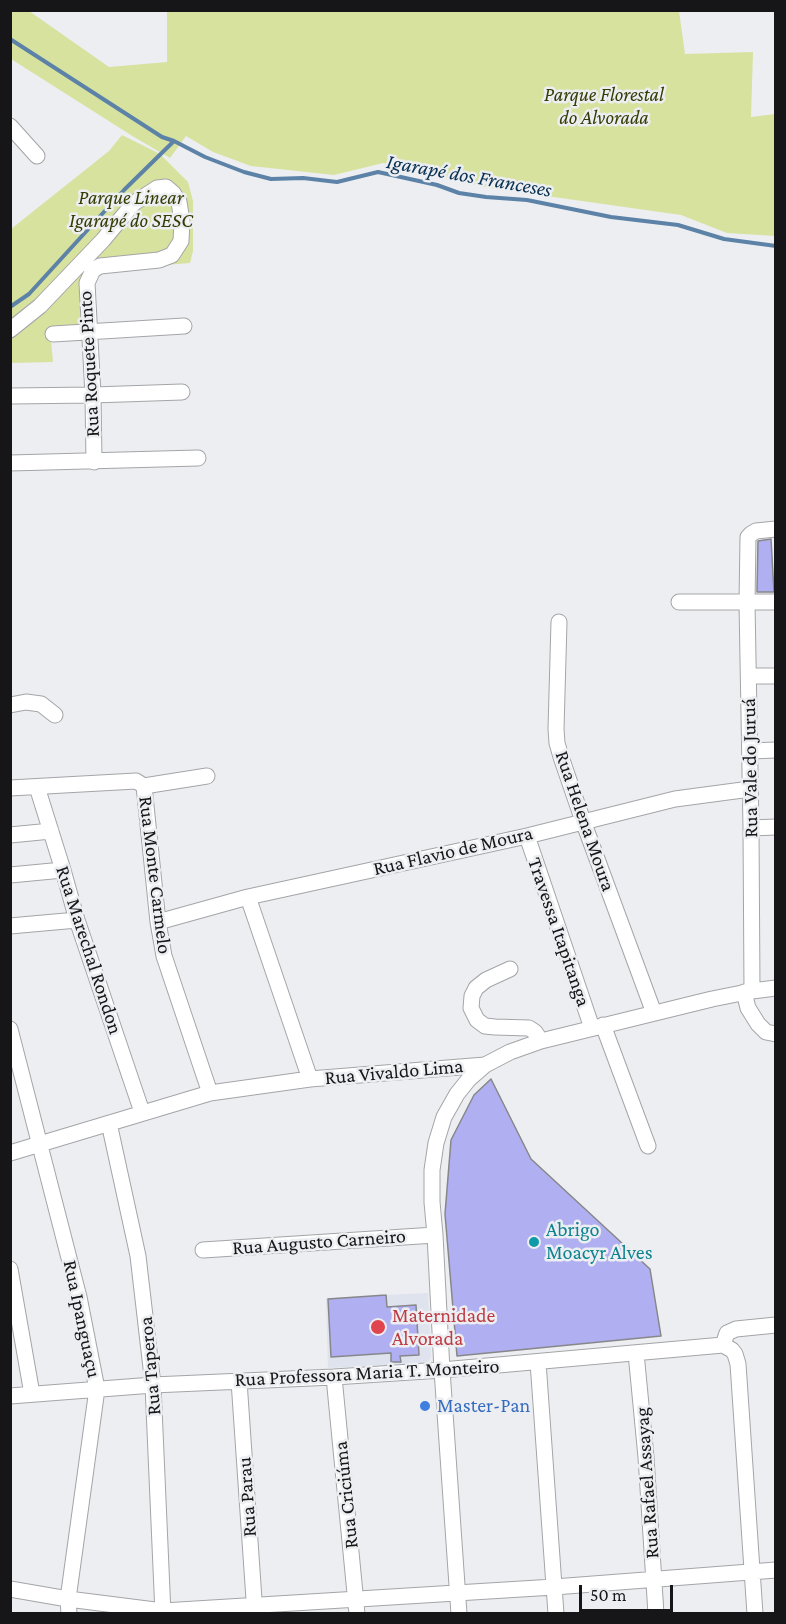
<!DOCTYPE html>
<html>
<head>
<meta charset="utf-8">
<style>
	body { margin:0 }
	#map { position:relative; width:786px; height:1624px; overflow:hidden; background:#eceef1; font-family:"Crimson Pro",serif }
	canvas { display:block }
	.frame { position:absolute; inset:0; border:12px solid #161618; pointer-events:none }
	.scale { position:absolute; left:579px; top:1585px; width:94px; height:27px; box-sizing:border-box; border:3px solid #161618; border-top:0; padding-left:8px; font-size:18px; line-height:21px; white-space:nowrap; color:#161618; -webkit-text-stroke:4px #eceef1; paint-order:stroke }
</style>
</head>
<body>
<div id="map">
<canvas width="786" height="1624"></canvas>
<div class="frame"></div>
<div class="scale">50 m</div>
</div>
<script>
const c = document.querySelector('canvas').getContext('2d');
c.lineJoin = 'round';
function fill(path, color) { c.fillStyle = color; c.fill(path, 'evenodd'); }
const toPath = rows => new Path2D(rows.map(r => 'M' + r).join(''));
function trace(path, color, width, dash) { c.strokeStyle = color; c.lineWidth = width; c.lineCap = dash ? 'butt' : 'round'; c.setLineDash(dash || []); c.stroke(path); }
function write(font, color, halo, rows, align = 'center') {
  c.font = font + ' "Crimson Pro",serif'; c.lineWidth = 5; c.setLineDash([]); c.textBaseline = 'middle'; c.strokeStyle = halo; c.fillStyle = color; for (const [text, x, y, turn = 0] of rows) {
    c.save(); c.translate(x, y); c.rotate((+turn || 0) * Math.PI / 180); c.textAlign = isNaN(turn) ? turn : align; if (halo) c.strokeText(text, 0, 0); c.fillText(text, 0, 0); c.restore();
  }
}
fill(toPath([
	[428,1293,431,1357,427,1363,328,1368,326,1298]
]), '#dee3ee');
fill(toPath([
	[10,11,29,11,109,67,167,62,167,11,679,11,685,54,753,52,751,117,775,114,775,236,727,233,681,215,490,188,383,163,334,175,251,166,213,152,186,136,170,158,134,137,11,59],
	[122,135,160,154,188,182,193,201,193,251,190,263,101,270,91,275,85,335,51,340,53,362,11,363,11,229,109,151]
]), '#d7e29f');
trace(toPath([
	[10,39,162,137,174,141,205,157,244,172,271,179,303,178,337,182,378,172,437,185,459,193,486,197,527,200,611,217,678,225,724,239,776,246],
	[10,307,29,294,124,190,174,141]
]), '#5d82a7', 4);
const building = toPath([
	[771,539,774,592,757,592,758,541,771,539],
	[491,1079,531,1159,650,1269,661,1336,457,1356,445,1214,451,1140,474,1095,491,1079],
	[386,1295,387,1307,416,1305,419,1355,400,1356,401,1362,391,1362,391,1353,331,1357,328,1299,386,1295]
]);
fill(building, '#b0aff1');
trace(building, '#87878a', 1.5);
const minor = toPath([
	[10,126,37,156],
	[10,330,40,306,103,240,134,203,157,188,166,187,173,193,179,202,182,221,181,241,172,255,159,260,100,266,93,270,87,283,93,395,94,462],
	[53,334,184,326],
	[10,396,93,395,182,392],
	[10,463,198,458],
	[679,602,776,602],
	[559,622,556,729,557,743,561,757,583,821,654,1013],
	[749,676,776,676],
	[10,705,26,702,41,704,55,715],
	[750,751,776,750],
	[144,786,207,776],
	[37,787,63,870,77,920,142,1112],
	[10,788,136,781,144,786,158,922,164,956,210,1093],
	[751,828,776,827],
	[10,835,51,831],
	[527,836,592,1028],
	[10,875,63,870],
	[248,897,310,1079],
	[158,922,248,897,527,836,675,799,750,789],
	[10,926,77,920],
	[510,969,486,980,476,988,472,996,471,1008,477,1020,485,1026,495,1027,529,1028,535,1032,541,1041],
	[752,991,751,828,747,603,748,537,751,534,756,531,776,529],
	[744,992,748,1008,758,1024,766,1032,776,1034],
	[603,1025,648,1146],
	[10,1029,79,1297,97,1389,68,1599,69,1614],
	[109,1123,138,1256,153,1385,163,1614],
	[10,1153,210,1093,310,1079,485,1065,510,1052,541,1041,712,999,752,991,776,988],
	[203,1250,435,1235],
	[10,1269,32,1394],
	[723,1345,727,1333,736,1329,776,1325],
	[636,1353,646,1457,656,1614],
	[538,1362,556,1614],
	[334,1377,357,1614],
	[239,1381,255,1614],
	[10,1396,153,1385,334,1377,442,1370,723,1345,732,1350,735,1354,738,1364,755,1614],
	[10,1589,68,1599,163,1611,554,1587,776,1570],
	[459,1614,442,1370,435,1235,432,1202,432,1170,436,1143,444,1117,457,1094,469,1079,485,1065]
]);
trace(minor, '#a4a5a8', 17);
trace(minor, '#fff', 15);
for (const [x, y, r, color] of [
	[534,1242,6,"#0f9aa8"],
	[378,1327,8,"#e0444e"],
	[425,1406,6,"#3f7fe0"]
]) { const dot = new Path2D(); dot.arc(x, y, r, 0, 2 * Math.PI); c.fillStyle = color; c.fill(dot); trace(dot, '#eceef1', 2); }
write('italic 20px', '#353b03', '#eceef1', [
	["Parque Florestal",604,95],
	["do Alvorada",604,118],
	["Parque Linear",131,198],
	["Igarapé do SESC",131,221]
]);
write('20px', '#161618', '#eceef1', [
	["Rua Roquete Pinto",89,364,-93],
	["Rua Vale do Juruá",750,768,-91],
	["Rua Helena Moura",585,821,71],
	["Rua Flavio de Moura",453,851,-13],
	["Rua Monte Carmelo",155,875,83],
	["Travessa Itapitanga",559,932,71],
	["Rua Marechal Rondon",89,950,72],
	["Rua Vivaldo Lima",394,1072,-5],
	["Rua Augusto Carneiro",319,1242,-4],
	["Rua Ipanguaçu",82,1319,78],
	["Rua Taperoa",150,1366,-95],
	["Rua Professora Maria T. Monteiro",367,1373,-3],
	["Rua Rafael Assayag",647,1483,-94],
	["Rua Criciúma",346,1495,-96],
	["Rua Parau",247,1497,-94]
]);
write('20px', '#0d838f', '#eceef1', [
	["Abrigo",546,1230],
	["Moacyr Alves",546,1253]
], 'left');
write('20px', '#be3a42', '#eceef1', [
	["Maternidade",392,1316],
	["Alvorada",392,1339]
], 'left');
write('20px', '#366cbe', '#eceef1', [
	["Master-Pan",437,1406]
], 'left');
write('italic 21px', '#073051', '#eceef1', [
	["Igarapé dos Franceses",469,176,10]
]);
</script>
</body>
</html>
